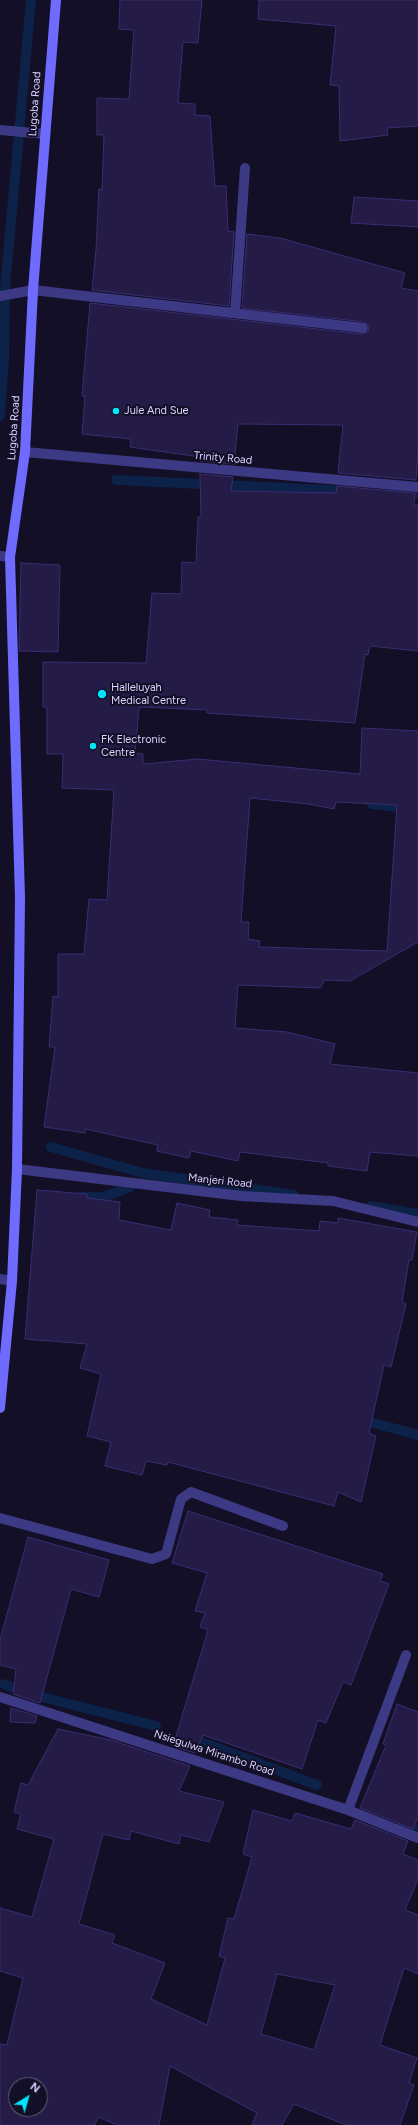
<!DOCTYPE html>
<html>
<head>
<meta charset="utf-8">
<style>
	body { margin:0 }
	#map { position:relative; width:418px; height:2125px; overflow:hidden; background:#130f26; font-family:Figtree,sans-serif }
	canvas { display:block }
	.north { position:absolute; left:8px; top:2077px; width:40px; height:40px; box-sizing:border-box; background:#130f26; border:1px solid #625e7d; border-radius:50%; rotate:37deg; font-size:11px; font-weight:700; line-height:16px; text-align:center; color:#d9d4ff }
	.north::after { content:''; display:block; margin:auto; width:14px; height:18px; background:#00e5ff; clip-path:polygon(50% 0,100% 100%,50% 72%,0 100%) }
</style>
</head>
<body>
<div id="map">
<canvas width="418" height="2125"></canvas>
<div class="north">N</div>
</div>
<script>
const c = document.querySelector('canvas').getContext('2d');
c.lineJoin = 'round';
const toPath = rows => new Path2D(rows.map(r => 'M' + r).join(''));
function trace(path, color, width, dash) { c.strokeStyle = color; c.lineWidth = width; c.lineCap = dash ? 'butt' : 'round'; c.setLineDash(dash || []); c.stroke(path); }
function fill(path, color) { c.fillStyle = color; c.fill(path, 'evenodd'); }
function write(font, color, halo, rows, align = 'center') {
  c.font = font + ' Figtree,sans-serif'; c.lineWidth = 4; c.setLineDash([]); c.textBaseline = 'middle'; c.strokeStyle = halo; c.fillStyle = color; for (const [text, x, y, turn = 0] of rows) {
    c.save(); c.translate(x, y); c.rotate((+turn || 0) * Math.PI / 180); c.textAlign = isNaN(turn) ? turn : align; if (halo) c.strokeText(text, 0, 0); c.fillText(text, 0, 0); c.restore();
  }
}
trace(toPath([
	[0,416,4,358,5,288,31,0],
	[116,480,349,491],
	[395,493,418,493],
	[372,804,418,809],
	[51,1147,143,1173,294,1195],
	[81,1197,104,1197,130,1187],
	[371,1206,418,1214],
	[359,1419,418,1435],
	[4,1684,11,1687],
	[38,1696,156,1726],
	[188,1737,317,1785],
	[402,1823,418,1831]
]), '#0c2248', 10);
const building = toPath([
	[120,0,202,0,198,43,183,42,178,103,195,104,195,115,210,116,215,186,226,186,228,231,234,232,229,306,92,290,96,250,99,189,102,190,104,135,97,135,97,98,129,99,134,30,119,29,120,0],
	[259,0,418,0,418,126,387,128,388,135,340,141,339,86,330,85,336,26,258,19,259,0],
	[354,197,418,201,418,227,351,223,354,197],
	[247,234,280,238,405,273,401,288,418,291,418,449,416,480,338,473,343,425,238,424,234,464,200,461,200,457,130,447,131,439,82,434,85,396,82,396,90,303,362,334,368,332,369,326,364,322,242,308,247,234],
	[200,474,233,477,231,491,336,493,337,486,415,493,414,505,418,505,418,651,370,646,368,655,365,654,355,723,207,713,207,710,143,707,139,708,135,753,143,754,143,764,198,759,360,774,362,728,418,731,418,942,350,981,325,980,320,988,238,985,235,1028,287,1032,335,1044,330,1064,418,1073,418,1156,370,1152,367,1171,328,1166,328,1163,240,1152,238,1161,191,1151,189,1158,157,1151,158,1145,85,1129,85,1133,44,1127,55,1047,49,1047,53,996,58,997,58,954,84,954,89,899,107,900,114,790,62,788,63,754,47,754,47,707,43,707,43,662,146,663,152,593,181,594,182,562,196,563,198,517,201,517,200,474],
	[250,798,309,804,334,809,336,802,397,805,387,951,259,947,260,941,248,939,249,922,241,922,250,798],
	[21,563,60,565,58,652,19,651,21,563],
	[37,1190,87,1194,87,1198,120,1202,119,1220,171,1230,177,1203,210,1210,209,1217,238,1220,237,1225,319,1231,320,1221,338,1223,338,1218,417,1232,412,1260,409,1260,402,1302,406,1304,391,1367,384,1365,369,1433,376,1436,361,1502,338,1492,334,1506,168,1462,167,1465,146,1461,142,1475,105,1466,111,1442,87,1436,101,1374,80,1368,87,1344,25,1339,37,1190],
	[188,1511,383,1574,380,1581,389,1584,351,1685,343,1682,326,1723,318,1720,302,1769,203,1735,195,1753,173,1746,208,1630,200,1627,205,1613,195,1611,207,1573,172,1563,188,1511],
	[28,1537,109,1560,99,1597,71,1589,40,1703,13,1694,16,1669,0,1665,0,1640,28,1537],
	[397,1704,418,1712,418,1818,413,1829,360,1808,386,1745,383,1744,397,1704],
	[11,1708,37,1716,35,1723,10,1722,11,1708],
	[58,1729,111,1740,190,1766,179,1791,224,1802,209,1842,181,1835,179,1844,131,1831,129,1840,103,1834,79,1924,115,1935,112,1943,165,1963,151,1999,207,2025,225,1958,219,1956,228,1918,234,1919,252,1857,243,1854,253,1810,292,1821,295,1813,351,1829,355,1820,408,1841,403,1854,418,1860,418,1879,405,1910,418,1915,418,1974,404,1968,380,2045,417,2058,409,2083,414,2085,400,2125,346,2125,294,2104,282,2125,252,2125,257,2113,170,2066,159,2125,117,2125,98,2117,95,2125,0,2125,0,2044,7,2045,23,1978,0,1971,0,1908,32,1917,54,1839,17,1829,21,1814,14,1812,21,1783,28,1785,58,1729],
	[277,1974,335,1985,314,2050,261,2034,277,1974],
	[16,2085,40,2085,40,2109,16,2109,16,2085]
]);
fill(building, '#241b47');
trace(building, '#3b2d73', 1);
trace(toPath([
	[0,130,45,134],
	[0,296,33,290,363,328],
	[235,313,245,168],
	[25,452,418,487],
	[0,556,10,557],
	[17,1169,241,1196,333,1201,418,1222],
	[0,1279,12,1281],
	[0,1518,152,1559,166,1554,181,1499,191,1492,283,1526],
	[0,1697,348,1810,418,1838],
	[348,1810,406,1655]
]), '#3d3a85', 10);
trace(toPath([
	[0,1408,12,1281,17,1169,20,898,10,557,25,452,33,290,56,0]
]), '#6f6bff', 10);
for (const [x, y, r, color] of [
	[116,411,4,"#00e5ff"],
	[102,694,5,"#00e5ff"],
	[93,746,4,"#00e5ff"]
]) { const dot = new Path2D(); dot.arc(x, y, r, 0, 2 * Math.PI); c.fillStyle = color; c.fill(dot); trace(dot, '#130f26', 1.5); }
write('11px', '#d9d4ff', '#130f26', [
	["Lugoba Road",35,104,-86],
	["Lugoba Road",14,428,-86],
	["Trinity Road",223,458,5],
	["Manjeri Road",220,1181,6],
	["Nsiegulwa Mirambo Road",214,1753,18]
]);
write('11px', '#d9d4ff', '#130f26', [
	["Jule And Sue",124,411],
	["Halleluyah",111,688],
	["Medical Centre",111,701],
	["FK Electronic",101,740],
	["Centre",101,753]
], 'left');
</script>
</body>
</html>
